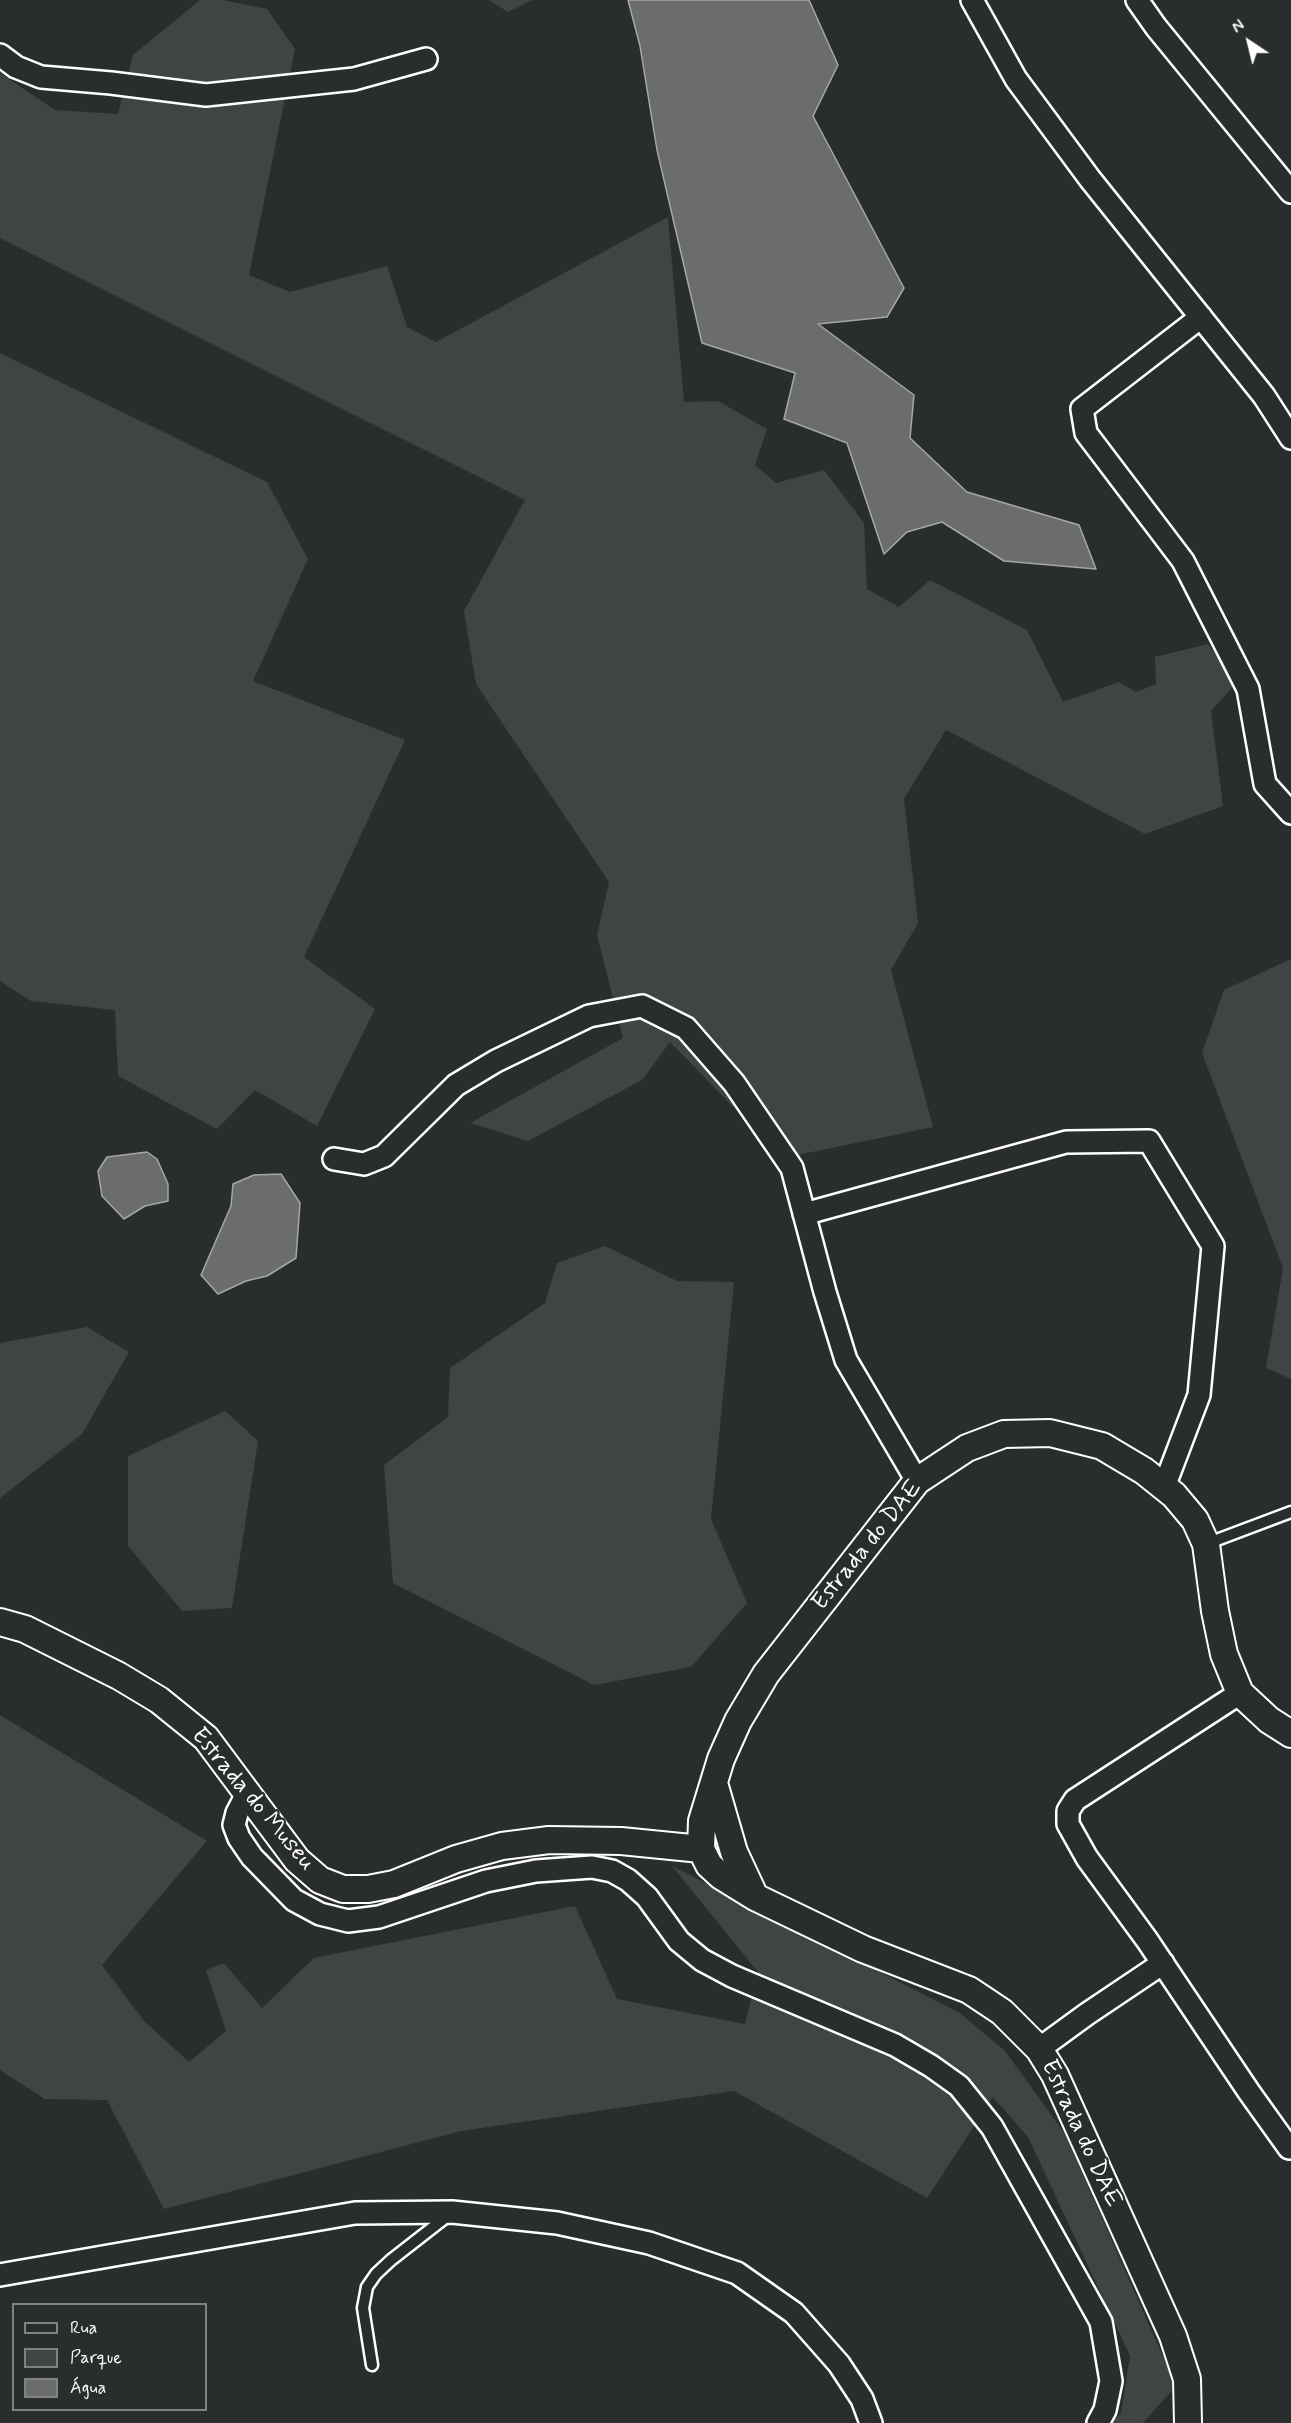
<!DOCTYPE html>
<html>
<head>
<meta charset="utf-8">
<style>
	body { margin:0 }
	#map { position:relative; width:1291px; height:2423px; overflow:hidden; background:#2a2d2e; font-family:Mynerve,sans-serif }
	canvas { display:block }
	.legend { position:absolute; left:12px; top:2303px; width:195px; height:108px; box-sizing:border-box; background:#2a2d2e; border:2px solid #7f8182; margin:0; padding:8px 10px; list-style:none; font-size:18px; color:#fff }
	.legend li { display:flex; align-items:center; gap:12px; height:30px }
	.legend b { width:30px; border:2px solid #7f8182 }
	.north { position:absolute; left:1219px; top:12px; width:60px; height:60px; -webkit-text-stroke:4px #2a2d2e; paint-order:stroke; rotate:325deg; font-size:16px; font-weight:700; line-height:24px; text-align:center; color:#fff }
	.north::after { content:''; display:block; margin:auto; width:21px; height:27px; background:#fff; clip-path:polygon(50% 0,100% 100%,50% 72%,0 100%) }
</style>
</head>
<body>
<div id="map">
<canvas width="1291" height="2423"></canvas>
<ul class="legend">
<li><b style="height:8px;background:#2a2d2e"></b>Rua</li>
<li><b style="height:16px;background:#414445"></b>Parque</li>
<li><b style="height:16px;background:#6a6c6d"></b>Água</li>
</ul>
<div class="north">N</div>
</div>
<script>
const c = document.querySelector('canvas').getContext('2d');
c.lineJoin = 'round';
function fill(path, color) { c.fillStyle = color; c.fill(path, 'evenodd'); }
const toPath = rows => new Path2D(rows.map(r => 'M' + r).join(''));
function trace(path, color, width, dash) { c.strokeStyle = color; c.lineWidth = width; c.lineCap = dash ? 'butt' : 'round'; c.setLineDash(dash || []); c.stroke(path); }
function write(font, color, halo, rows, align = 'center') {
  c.font = font + ' Mynerve,sans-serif'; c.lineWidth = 4.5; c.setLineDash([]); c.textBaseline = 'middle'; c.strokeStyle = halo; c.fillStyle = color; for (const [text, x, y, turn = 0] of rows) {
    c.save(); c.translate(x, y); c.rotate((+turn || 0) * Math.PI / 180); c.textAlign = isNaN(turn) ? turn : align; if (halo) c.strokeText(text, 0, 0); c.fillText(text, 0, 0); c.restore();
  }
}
fill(toPath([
	[200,0,223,0,267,9,295,49,249,275,290,292,387,266,407,327,436,342,668,217,684,402,718,401,767,429,755,465,776,483,824,470,864,523,867,589,899,607,930,580,1027,630,1063,702,1119,682,1136,692,1156,684,1155,657,1208,644,1236,683,1211,711,1223,806,1145,834,946,730,904,799,918,923,891,970,933,1127,783,1158,670,1042,642,1080,528,1141,470,1123,623,1038,597,935,609,882,476,684,464,611,525,500,0,238,0,73,55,110,118,114,133,55],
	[489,0,533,0,508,12],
	[0,353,267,482,308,559,253,681,405,740,304,957,375,1009,317,1126,255,1090,217,1129,118,1076,115,1010,31,1001,0,981],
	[1289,960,1291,961,1291,1379,1266,1368,1283,1268,1202,1053,1224,990],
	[605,1246,677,1281,734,1282,711,1519,747,1603,691,1667,594,1685,393,1583,384,1465,448,1417,450,1368,545,1303,557,1263],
	[87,1327,129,1352,82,1434,0,1498,0,1343],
	[225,1411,258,1441,232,1608,182,1611,128,1546,128,1456],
	[0,1715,207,1841,102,1965,144,2021,189,2062,226,2031,206,1970,224,1963,262,2008,314,1958,575,1906,617,1999,745,2024,758,1972,672,1866,960,2013,1005,2051,1065,2134,1176,2386,1143,2423,1112,2423,1121,2413,1130,2356,1028,2137,993,2097,927,2198,734,2091,461,2131,164,2209,107,2100,45,2099,0,2070]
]), '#414445');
const water = toPath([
	[628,0,809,0,838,65,813,116,904,288,887,317,818,324,914,395,910,438,967,492,1079,525,1096,569,1004,561,942,522,907,532,884,554,847,443,784,419,795,373,702,343,657,150,640,46,628,0],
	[147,1152,157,1159,168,1184,168,1201,145,1206,124,1219,102,1196,98,1171,107,1157,147,1152],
	[281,1174,300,1203,296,1258,267,1276,246,1281,218,1294,201,1275,231,1206,233,1184,254,1175,281,1174]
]);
fill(water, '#6a6c6d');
trace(water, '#a6a7a7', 1.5);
const service = toPath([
	[1206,1544,1291,1512],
	[372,2365,363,2308,367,2287,376,2274,391,2260,450,2214]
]);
const minor = toPath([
	[972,0,1016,79,1090,179,1264,396,1291,438],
	[1137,0,1156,27,1291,192],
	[0,55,16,67,41,77,111,83,206,95,354,79,426,59],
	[1201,317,1082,409,1086,433,1183,561,1248,689,1265,784,1291,813],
	[334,1159,364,1164,384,1156,456,1085,496,1061,589,1016,642,1006,686,1028,734,1083,792,1168,825,1292,846,1360,917,1481],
	[804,1214,1066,1142,1149,1141,1213,1246,1199,1395,1164,1487],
	[1240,1693,1075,1800,1068,1811,1068,1824,1087,1858,1147,1940,1249,2092,1289,2148,1291,2146],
	[247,1794,237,1813,234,1825,239,1838,252,1857,294,1900,320,1914,348,1921,379,1917,486,1881,536,1871,592,1867,612,1871,628,1880,647,1897,679,1941,702,1960,732,1976,895,2045,931,2066,959,2086,992,2127,1101,2322,1111,2381,1105,2410,1098,2423],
	[1039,2049,1087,2014,1163,1963],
	[0,2275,355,2213,452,2212,557,2223,649,2243,737,2273,794,2313,839,2364,862,2399,871,2423]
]);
const tertiary = toPath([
	[0,1622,25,1629,119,1676,159,1700,206,1738,297,1860,320,1880,343,1889,368,1889,394,1884,456,1859,502,1846,549,1840,621,1841,701,1849],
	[714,1783,734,1852,755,1897],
	[1188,2423,1187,2379,1173,2336,1055,2075,1039,2049,1002,2012,969,1990,863,1949,755,1897,721,1876,709,1865,701,1849,702,1821,721,1759,738,1721,766,1674,917,1481,967,1448,1004,1434,1050,1433,1102,1446,1144,1471,1174,1495,1195,1520,1206,1544,1215,1611,1224,1654,1240,1693,1269,1720,1291,1734]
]);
trace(service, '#fff', 15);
trace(minor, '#fff', 26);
trace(tertiary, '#fff', 30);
trace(service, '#2a2d2e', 10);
trace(minor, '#2a2d2e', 21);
trace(tertiary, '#2a2d2e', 26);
write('24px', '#fff', '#2a2d2e', [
	["Estrada do DAE",868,1546,-51],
	["Estrada do Museu",252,1800,50],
	["Estrada do DAE",1080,2134,65]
]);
</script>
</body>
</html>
